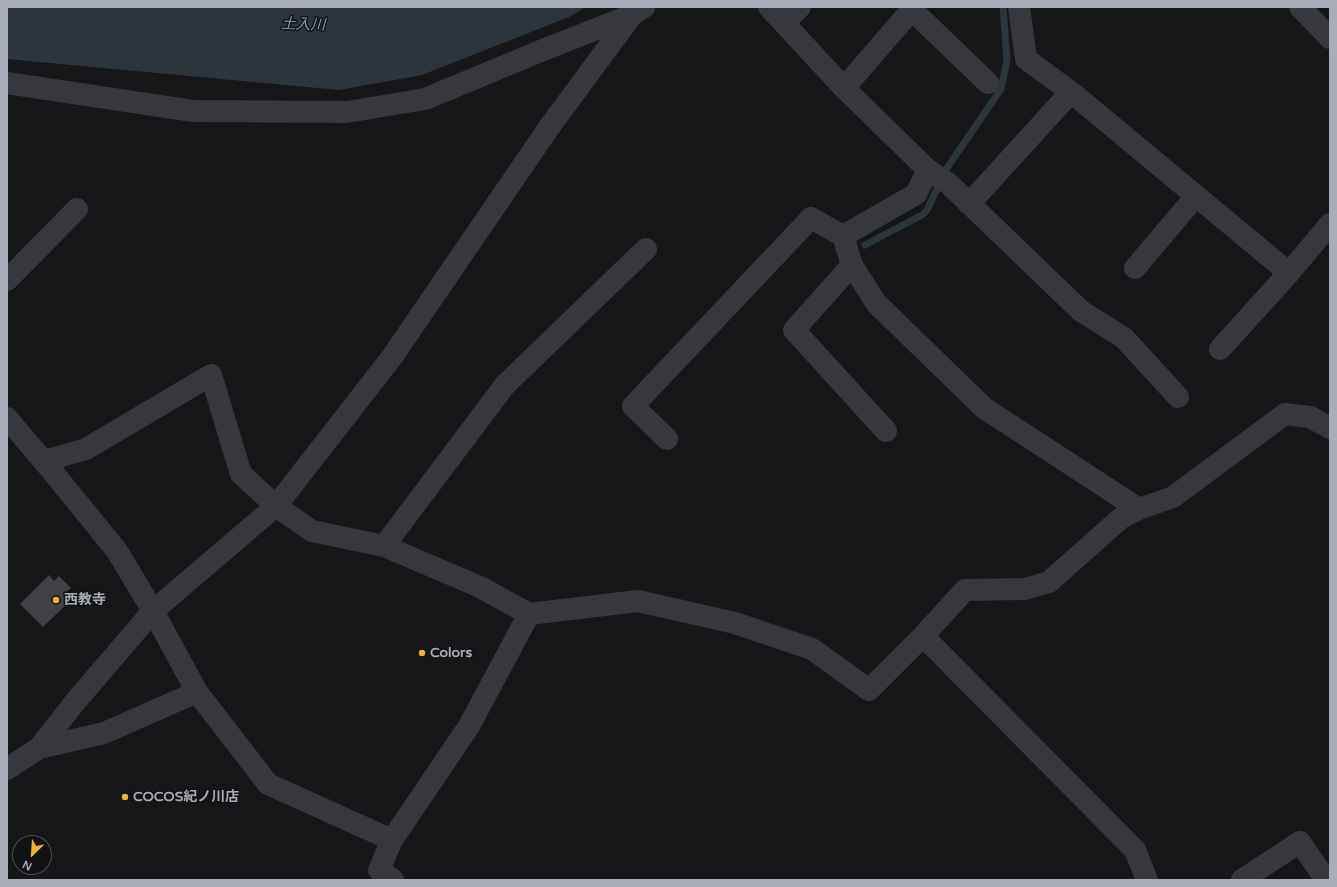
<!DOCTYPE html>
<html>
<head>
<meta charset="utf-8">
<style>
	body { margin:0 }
	#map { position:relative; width:1337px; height:887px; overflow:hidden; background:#161618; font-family:"Varela Round",sans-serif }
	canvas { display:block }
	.frame { position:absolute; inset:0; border:8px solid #a8adb8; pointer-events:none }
	.north { position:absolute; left:12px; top:835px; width:40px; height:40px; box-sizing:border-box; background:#111113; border:1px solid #4d4f55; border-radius:50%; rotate:205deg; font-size:11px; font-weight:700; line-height:16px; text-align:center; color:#a8adb8 }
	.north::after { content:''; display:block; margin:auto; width:14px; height:18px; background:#f2b134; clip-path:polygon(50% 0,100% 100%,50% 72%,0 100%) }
</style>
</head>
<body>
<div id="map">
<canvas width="1337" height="887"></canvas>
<div class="frame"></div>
<div class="north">N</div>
</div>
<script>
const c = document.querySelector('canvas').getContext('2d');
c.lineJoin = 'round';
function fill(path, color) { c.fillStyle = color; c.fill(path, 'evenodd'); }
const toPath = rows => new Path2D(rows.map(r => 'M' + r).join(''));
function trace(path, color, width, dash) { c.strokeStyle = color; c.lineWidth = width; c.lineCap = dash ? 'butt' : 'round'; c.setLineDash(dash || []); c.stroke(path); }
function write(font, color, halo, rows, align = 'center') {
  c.font = font + ' "Varela Round","Noto Sans JP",sans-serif'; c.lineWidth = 3; c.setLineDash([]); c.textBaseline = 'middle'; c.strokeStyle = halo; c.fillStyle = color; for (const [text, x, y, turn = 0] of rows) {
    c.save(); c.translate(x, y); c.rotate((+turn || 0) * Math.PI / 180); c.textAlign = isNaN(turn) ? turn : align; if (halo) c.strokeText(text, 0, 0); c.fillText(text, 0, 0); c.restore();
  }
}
fill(toPath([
	[7,7,586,7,569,17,422,75,339,90,7,59]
]), '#2c353c');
trace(toPath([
	[947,168,1001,89,1007,60,1003,7],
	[865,245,922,215,927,210,936,191]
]), '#2c353c', 7);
fill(toPath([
	[49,575,54,581,59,576,71,588,66,592,72,599,43,627,20,604]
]), '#404145');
trace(toPath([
	[769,7,844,88,914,7],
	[1019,7,1026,59,1071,92,1289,273],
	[1300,7,1330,38],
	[912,10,988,83],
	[784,23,800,7],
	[7,83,193,111,347,112,425,99,543,50,632,15],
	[928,170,949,184,1081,311,1124,338,1178,397],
	[969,204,1071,92],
	[843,236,852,265,876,303,984,408,1139,509,1173,497,1285,414,1310,417,1330,428],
	[852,265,794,330,886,431],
	[1135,268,1196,196],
	[7,280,77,209],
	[1220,349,1289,273,1330,224],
	[7,418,52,471,117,551,153,611,197,692,268,784,392,840],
	[667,439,633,406,811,218,843,236,916,194,928,170,844,88],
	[44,461,86,449,211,375,241,474,276,506,312,531,384,546,480,587,529,614,638,601,735,623,812,649,869,690,923,636,965,590,1025,589,1049,582,1121,518,1139,509],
	[384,546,505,385,646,249],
	[923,636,1135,850,1147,880],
	[39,748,104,733,197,692],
	[7,769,39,748,75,702,153,611,276,506,392,357,550,126,632,15,644,7],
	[393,880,379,870,392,840,469,726,529,614],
	[1242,880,1300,842,1326,880]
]), '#37383d', 22);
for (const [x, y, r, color] of [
	[56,600,4,"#f2b134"],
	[422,653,4,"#f2b134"],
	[125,797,4,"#f2b134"]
]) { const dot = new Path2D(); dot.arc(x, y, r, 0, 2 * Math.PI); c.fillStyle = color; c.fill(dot); trace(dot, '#111113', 1.5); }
write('bold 14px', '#a8adb8', '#111113', [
	["西教寺",64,600],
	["Colors",430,653],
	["COCOS紀ノ川店",133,797]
], 'left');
write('italic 15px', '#7f9bb3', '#111113', [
	["土入川",303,25,2]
]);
</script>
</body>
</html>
